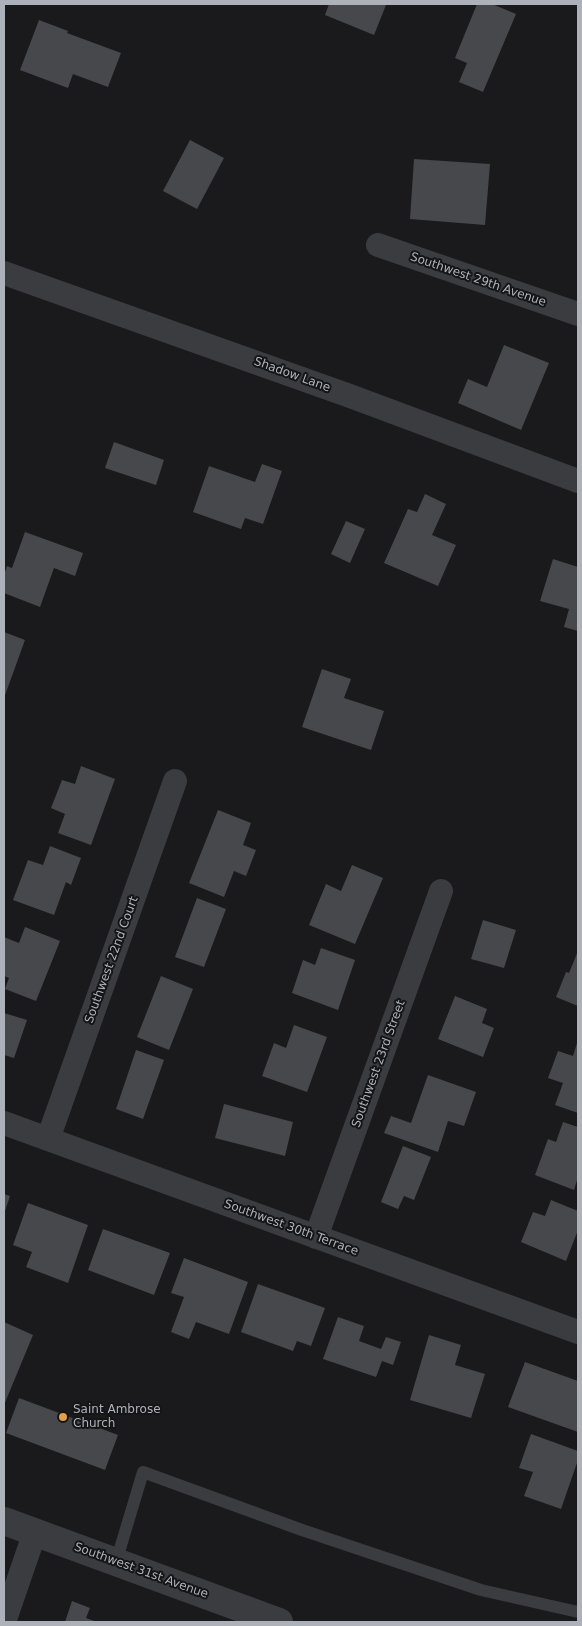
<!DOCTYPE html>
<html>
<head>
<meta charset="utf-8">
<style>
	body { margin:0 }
	#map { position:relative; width:582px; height:1626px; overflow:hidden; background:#1a1a1c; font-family:"DejaVu Sans",sans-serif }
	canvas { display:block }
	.frame { position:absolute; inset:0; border:5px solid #adb2ba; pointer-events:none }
</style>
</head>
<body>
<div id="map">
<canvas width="582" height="1626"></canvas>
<div class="frame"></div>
</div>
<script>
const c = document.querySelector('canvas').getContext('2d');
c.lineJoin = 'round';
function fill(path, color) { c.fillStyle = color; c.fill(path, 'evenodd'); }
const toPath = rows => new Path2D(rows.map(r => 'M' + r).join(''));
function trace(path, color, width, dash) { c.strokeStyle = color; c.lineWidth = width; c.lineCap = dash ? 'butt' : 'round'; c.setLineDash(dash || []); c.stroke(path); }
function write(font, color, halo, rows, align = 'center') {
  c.font = font + ' "DejaVu Sans",sans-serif'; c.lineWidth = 4; c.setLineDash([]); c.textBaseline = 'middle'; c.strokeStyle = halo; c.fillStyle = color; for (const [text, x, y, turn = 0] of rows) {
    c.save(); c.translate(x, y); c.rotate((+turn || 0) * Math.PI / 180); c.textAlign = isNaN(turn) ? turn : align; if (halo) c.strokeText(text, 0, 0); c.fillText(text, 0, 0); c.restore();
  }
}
fill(toPath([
	[329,4,384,4,386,5,374,35,325,15],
	[477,4,492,4,516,14,483,92,459,82,467,63,455,58],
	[39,20,68,31,67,33,121,53,108,87,73,74,68,88,20,70],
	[190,140,224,158,197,209,163,191],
	[414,159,490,164,485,225,410,219],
	[504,345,549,363,521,430,458,403,468,379,487,387],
	[114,442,164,460,156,485,105,468],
	[262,464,282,471,263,524,245,518,241,529,193,512,209,466,255,482],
	[425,494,446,504,432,535,456,545,438,586,384,563,408,509,417,512],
	[346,521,365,529,350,563,331,554],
	[25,532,83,553,75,576,54,568,40,607,4,593,4,575,7,566,12,568],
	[553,559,578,567,578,631,564,627,569,609,540,601],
	[4,632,25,640,4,698],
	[322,669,351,679,344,698,384,711,371,750,302,727],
	[81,766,115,779,91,845,58,833,65,814,51,808,62,780,75,784],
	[218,810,251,823,243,845,256,850,246,876,234,871,224,897,189,883],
	[50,846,81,858,71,885,66,882,54,915,13,900,28,860,43,865],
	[352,865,383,878,355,944,309,925,326,884,341,891],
	[197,898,226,909,204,967,175,957],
	[483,920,516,930,504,968,471,959],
	[25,927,60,941,36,1001,5,989,9,978,4,976,4,937,19,943],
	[321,948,355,960,338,1010,292,993,303,960,315,965],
	[578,951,578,1006,556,997,566,972,569,973],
	[161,976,193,989,169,1050,137,1037],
	[455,996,487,1009,482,1023,494,1028,483,1057,438,1039],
	[4,1013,27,1020,14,1058,4,1055],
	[294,1025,327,1037,307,1092,262,1076,274,1043,286,1048],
	[578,1040,578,1113,555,1105,563,1083,548,1078,558,1051,573,1056],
	[136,1050,164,1060,143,1119,116,1109],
	[428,1075,476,1092,464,1126,448,1121,438,1152,384,1133,391,1116,411,1123],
	[224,1104,293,1122,285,1156,215,1138],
	[563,1122,578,1127,578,1177,574,1190,535,1175,548,1139,556,1142],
	[403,1146,431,1157,414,1200,404,1196,398,1209,381,1202],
	[4,1194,10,1196,4,1214],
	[551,1200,578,1211,578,1230,566,1261,521,1242,533,1212,545,1216],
	[28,1203,88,1225,68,1283,26,1267,32,1252,13,1245],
	[103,1229,170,1253,154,1295,88,1270],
	[184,1258,248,1282,229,1334,196,1322,189,1339,171,1332,184,1297,171,1293],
	[258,1284,325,1308,311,1346,297,1341,293,1351,241,1332],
	[338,1317,364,1326,359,1341,381,1349,386,1337,401,1342,393,1365,382,1361,376,1377,323,1359],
	[4,1322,33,1335,4,1405],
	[429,1335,461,1345,455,1365,485,1374,471,1418,410,1400],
	[525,1362,578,1381,578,1432,508,1407],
	[19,1398,118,1435,105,1470,6,1433],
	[531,1434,578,1451,578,1460,561,1509,524,1496,533,1472,519,1468],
	[72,1601,90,1608,86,1618,97,1622,65,1622]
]), '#47484b');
trace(toPath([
	[116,1562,143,1472,302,1530,481,1590,578,1612]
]), '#3b3c40', 12);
trace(toPath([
	[378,245,578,314],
	[4,273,350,396,578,481],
	[4,1123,578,1332],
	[48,1139,175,781],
	[316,1237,441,891],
	[4,1622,35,1532]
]), '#3b3c40', 24);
trace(toPath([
	[4,1521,279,1622]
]), '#3b3c40', 28);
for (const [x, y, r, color] of [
	[63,1417,5,"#e59f48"]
]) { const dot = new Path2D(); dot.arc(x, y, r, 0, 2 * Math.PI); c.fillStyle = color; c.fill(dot); trace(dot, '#151517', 2); }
write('12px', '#adb2ba', '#151517', [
	["Southwest 29th Avenue",478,280,19],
	["Shadow Lane",292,375,20],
	["Southwest 22nd Court",112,960,-70],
	["Southwest 23rd Street",379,1064,-70],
	["Southwest 30th Terrace",291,1228,20],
	["Southwest 31st Avenue",141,1571,20]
]);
write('12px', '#adb2ba', '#151517', [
	["Saint Ambrose",73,1410],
	["Church",73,1424]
], 'left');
</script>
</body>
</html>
